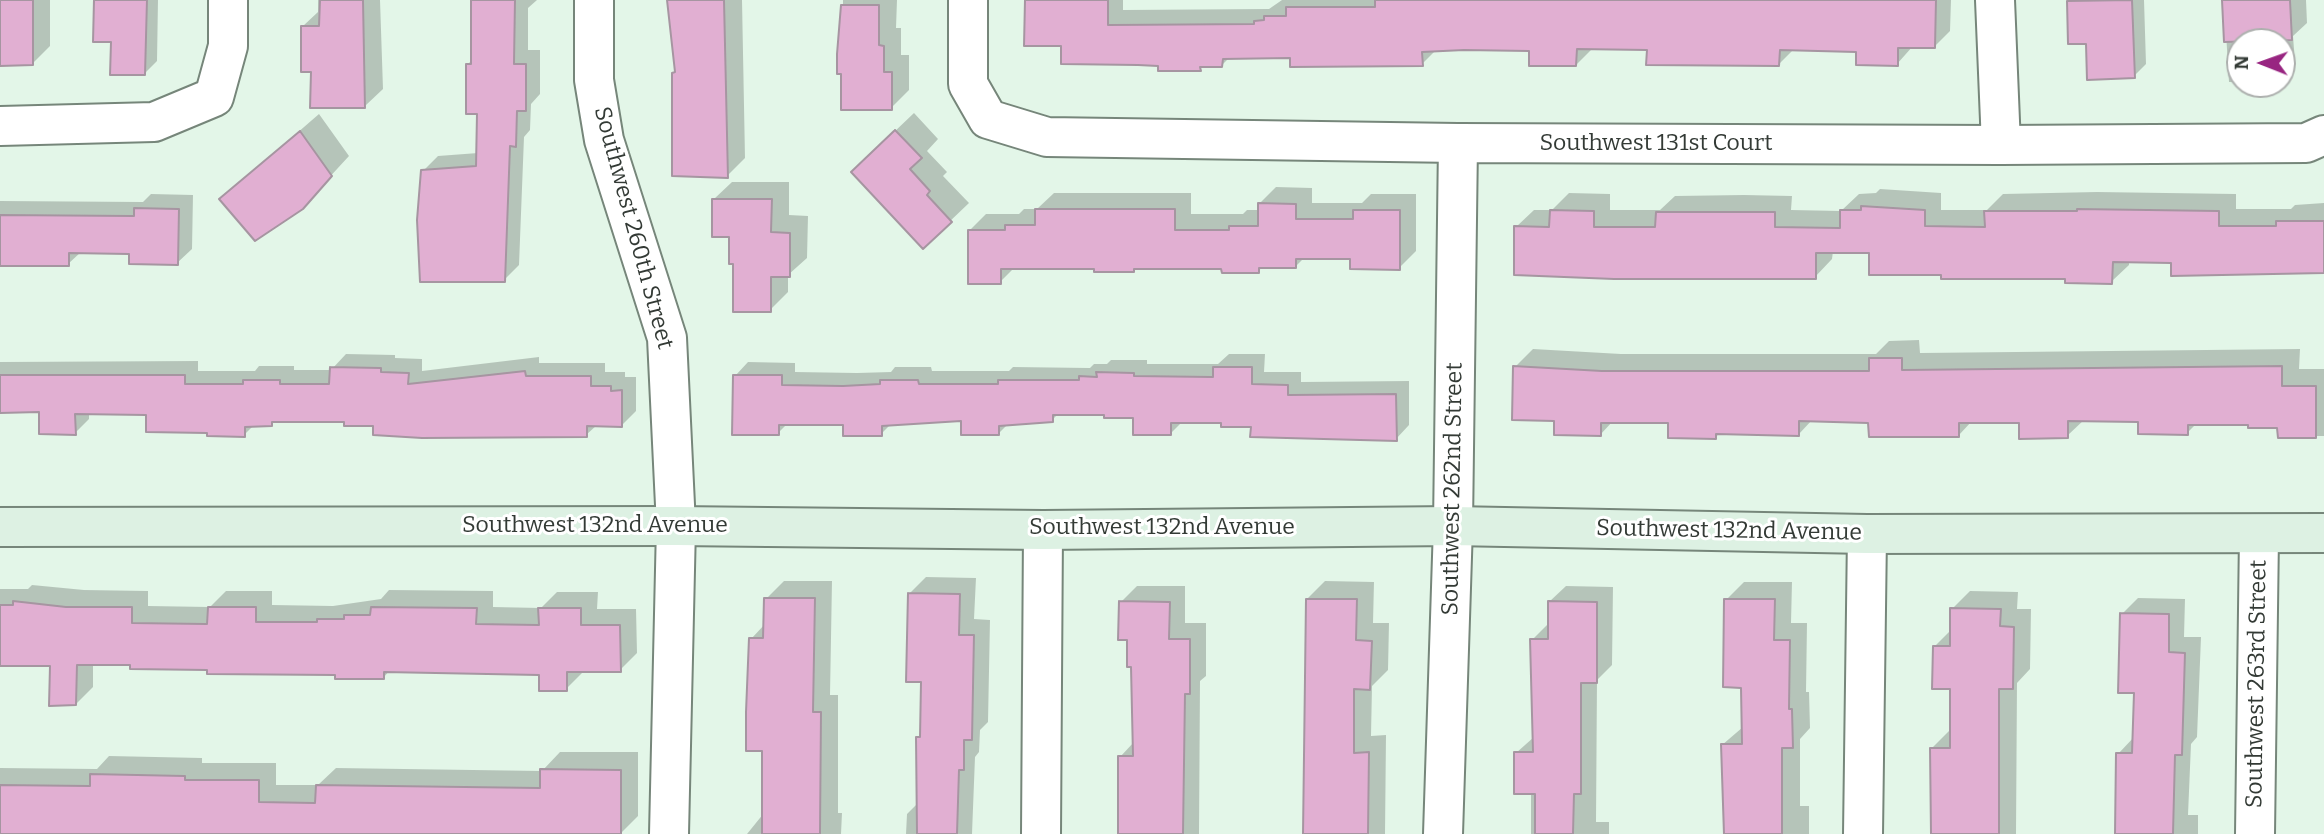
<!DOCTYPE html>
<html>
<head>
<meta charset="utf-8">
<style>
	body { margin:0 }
	#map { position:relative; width:2324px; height:834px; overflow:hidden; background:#e3f6e8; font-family:Bitter,serif }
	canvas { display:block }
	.north { position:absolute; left:2226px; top:28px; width:70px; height:70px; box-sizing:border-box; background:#fff; border:2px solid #adb0ae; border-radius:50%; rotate:271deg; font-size:19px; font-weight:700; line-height:28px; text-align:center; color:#333a35 }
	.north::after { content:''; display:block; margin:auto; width:24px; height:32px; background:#982581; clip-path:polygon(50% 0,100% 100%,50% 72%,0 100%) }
</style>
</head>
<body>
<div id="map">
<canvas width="2324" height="834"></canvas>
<div class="north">N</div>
</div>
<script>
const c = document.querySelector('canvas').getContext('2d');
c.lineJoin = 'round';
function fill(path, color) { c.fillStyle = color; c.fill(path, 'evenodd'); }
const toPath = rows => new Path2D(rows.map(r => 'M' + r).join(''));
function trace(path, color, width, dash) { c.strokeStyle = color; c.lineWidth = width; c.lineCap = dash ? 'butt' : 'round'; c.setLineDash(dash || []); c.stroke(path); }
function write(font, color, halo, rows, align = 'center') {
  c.font = font + ' Bitter,serif'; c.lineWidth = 6; c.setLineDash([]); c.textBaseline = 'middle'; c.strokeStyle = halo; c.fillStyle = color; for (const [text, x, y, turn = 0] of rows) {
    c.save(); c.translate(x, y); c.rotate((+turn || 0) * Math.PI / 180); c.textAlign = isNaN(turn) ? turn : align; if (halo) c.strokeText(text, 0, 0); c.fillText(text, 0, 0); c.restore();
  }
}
fill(toPath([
	[0,0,50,0,50,46,32,64,0,64],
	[96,0,158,0,157,61,145,73,113,40],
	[318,0,380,0,383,89,365,106,312,70,303,26,318,12],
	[474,0,537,0,528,8,528,50,540,50,540,94,531,104,530,130,524,137,519,265,504,280,423,171,438,156,478,153,478,112,468,64,473,59],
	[669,0,742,0,745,158,727,176,677,70],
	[843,0,897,0,896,28,901,28,901,55,909,55,909,90,891,108,843,30],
	[1026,0,1123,0,1123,10,1269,9,1282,0,1951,0,1950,31,1934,47,1913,46,1897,64,1858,51,1794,49,1779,64,1648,48,1592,49,1576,65,1531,50,1437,49,1422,64,1292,56,1230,57,1222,65,1204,65,1200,69,1160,65,1063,44],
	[2068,0,2144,0,2146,64,2134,76,2087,42,2070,42],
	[2224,0,2306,0,2307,23,2293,36,2295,63,2282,76,2282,42,2240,42,2240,82,2229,82],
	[914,113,938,139,927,151,947,172,943,176,969,203,924,246,871,154],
	[319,114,349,156,302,207,221,199],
	[732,182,789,182,789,215,808,216,807,258,788,275,788,292,770,310,735,262,731,235,714,199],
	[1276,187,1312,188,1312,203,1362,203,1371,194,1416,194,1416,251,1399,268,1352,257,1304,258,1296,266,1263,267,1258,271,1223,267,1137,267,1133,270,1015,267,1000,282,970,230,986,214,1019,214,1024,209,1037,209,1054,193,1191,193,1191,214,1243,214,1247,210,1260,210,1259,204],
	[1880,189,1941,193,1941,210,1987,210,2003,194,2097,192,2236,194,2236,209,2291,209,2295,205,2324,203,2324,272,2129,260,2129,265,2111,282,1942,273,1871,251,1833,251,1832,259,1815,277,1516,227,1534,210,1552,210,1569,193,1610,194,1610,210,1660,210,1675,196,1744,195,1792,196,1791,210,1841,211,1859,194,1876,193],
	[151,194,193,195,192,249,177,263,131,253,81,252,68,264,0,264,0,201,143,202],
	[1919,340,1920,353,2300,349,2299,369,2324,369,2324,436,2280,436,2279,426,2250,423,2197,423,2187,433,2140,420,2085,419,2067,436,2021,421,1972,421,1959,435,1870,421,1813,419,1798,435,1720,432,1716,437,1670,422,1613,421,1600,435,1556,419,1515,367,1533,349,1621,354,1876,354,1889,341],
	[346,354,395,355,395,358,422,359,422,371,539,357,539,363,605,363,605,372,625,372,625,377,636,377,636,411,622,425,597,425,586,435,346,421,275,421,271,425,254,425,244,435,209,431,148,413,89,412,89,419,75,433,41,411,0,411,0,362,198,361,198,371,255,371,259,366,294,366,294,370,331,370],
	[1229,354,1265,354,1264,372,1301,372,1301,382,1409,381,1409,425,1396,439,1223,421,1183,421,1171,433,1135,417,1059,413,1052,420,1008,424,999,433,963,419,891,424,881,434,845,423,788,423,778,433,735,376,748,362,795,363,795,372,857,373,891,372,895,367,931,367,932,371,1009,371,1013,367,1090,368,1094,364,1107,364,1111,360,1147,360,1147,364,1218,364],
	[926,577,976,578,974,619,990,620,988,722,980,730,979,752,975,757,972,834,906,834,907,814,918,803,918,737,922,733,923,681,910,593],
	[784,581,832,581,830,695,838,695,838,813,842,813,841,834,747,834,764,813,764,749,751,639,765,624,766,599],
	[1325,581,1374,582,1373,623,1389,623,1388,670,1372,686,1371,736,1386,735,1385,834,1305,834,1307,599],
	[1744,582,1792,582,1791,623,1807,623,1806,692,1809,692,1810,728,1800,739,1800,806,1809,806,1809,834,1726,834,1722,745,1743,727,1743,686,1726,600],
	[32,585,84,590,148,591,148,606,210,607,226,591,272,591,272,605,333,606,381,599,389,590,493,591,493,607,541,608,557,592,598,592,597,609,636,609,637,653,620,670,583,672,566,689,541,673,390,670,384,677,93,663,93,687,76,704,51,665,0,665,0,589,28,589],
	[1137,586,1185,586,1185,623,1206,623,1206,676,1200,681,1199,834,1119,834,1120,757,1134,742,1133,666,1121,602],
	[1566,586,1613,587,1612,665,1597,680,1596,822,1609,822,1609,834,1531,834,1531,792,1516,753,1534,737,1532,640,1548,624,1549,602],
	[1970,591,2018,592,2017,609,2031,609,2030,669,2017,683,2016,834,1932,834,1932,748,1950,730,1952,687,1934,647,1952,629,1952,609],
	[2138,598,2185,599,2184,637,2201,637,2197,737,2191,744,2188,815,2198,815,2198,834,2117,834,2118,754,2135,736,2136,692,2122,614],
	[560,752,638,752,638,816,620,834,0,834,0,768,97,769,109,756,202,758,202,763,276,763,276,785,318,785,336,768,542,771]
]), '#0003');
const building = toPath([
	[0,0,33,0,33,65,0,66,0,0],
	[94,0,147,0,145,75,110,75,111,42,93,42,94,0],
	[320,0,363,0,365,108,310,108,311,72,301,72,301,26,319,26,320,0],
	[471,0,515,0,514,64,526,64,526,111,517,111,516,147,510,146,505,282,420,282,417,220,421,170,476,166,477,114,466,114,466,64,471,64,471,0],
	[667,0,724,0,728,178,672,176,672,73,675,72,667,0],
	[1025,0,1108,0,1108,25,1254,24,1254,21,1264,20,1264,16,1286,16,1286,7,1375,7,1375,0,1936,0,1935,48,1898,48,1898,66,1856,65,1856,52,1780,50,1779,66,1646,65,1647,50,1577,49,1576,66,1529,66,1529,51,1464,50,1422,52,1423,66,1290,67,1290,58,1223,59,1222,67,1200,67,1201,71,1158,71,1158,66,1138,65,1061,64,1061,46,1024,46,1025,0],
	[2132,0,2135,78,2087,80,2086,44,2068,44,2067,1,2132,0],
	[2222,0,2290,0,2292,40,2224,42,2222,0],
	[841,5,879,5,879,45,884,46,884,72,892,72,892,110,841,110,841,74,837,74,837,54,841,5],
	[895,130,922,158,910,169,930,191,927,195,952,222,923,249,851,172,895,130],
	[300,131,332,176,303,209,255,241,219,199,300,131],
	[712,199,772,199,771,232,790,233,790,277,771,277,771,312,733,312,733,264,729,264,729,237,712,237,712,199],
	[1258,203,1296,204,1296,219,1353,219,1353,210,1400,210,1400,270,1350,269,1350,259,1296,259,1296,268,1259,268,1259,273,1222,273,1221,269,1134,269,1134,272,1094,272,1094,269,1001,269,1001,284,968,284,968,230,1005,230,1005,225,1035,225,1035,209,1175,209,1175,230,1229,230,1229,226,1258,226,1258,203],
	[1861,206,1925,210,1925,226,1985,227,1984,211,2077,211,2077,209,2219,211,2219,226,2276,226,2276,221,2324,221,2324,273,2171,276,2171,263,2113,262,2112,284,2065,283,2065,279,1941,279,1941,275,1869,275,1869,253,1816,253,1816,279,1614,279,1514,275,1514,226,1549,227,1550,210,1594,211,1594,227,1655,227,1656,212,1775,212,1775,227,1840,228,1840,210,1861,210,1861,206],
	[134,208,179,209,178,265,129,264,129,254,69,253,69,266,0,266,0,215,134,216,134,208],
	[1869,358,1902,358,1902,370,2282,366,2282,386,2316,386,2316,438,2278,438,2277,428,2248,428,2248,425,2188,425,2188,435,2138,434,2138,422,2068,421,2068,438,2019,439,2019,423,1959,423,1959,437,1869,437,1868,423,1799,421,1799,436,1716,434,1716,439,1668,438,1668,423,1601,423,1601,436,1554,435,1554,421,1512,420,1513,366,1602,371,1869,371,1869,358],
	[330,367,381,368,381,372,409,373,408,384,525,371,526,376,591,376,591,386,611,386,611,391,622,390,622,427,587,426,587,437,422,438,373,435,373,426,344,426,344,422,272,422,272,426,245,427,245,437,207,436,207,433,146,432,146,415,75,414,76,435,39,434,39,412,0,413,0,375,185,375,185,384,243,384,243,380,280,380,280,384,329,384,330,367],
	[1213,367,1252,367,1252,384,1288,385,1288,395,1396,394,1397,441,1250,437,1251,427,1221,427,1221,423,1171,423,1171,435,1133,435,1133,418,1104,418,1104,415,1053,415,1053,422,999,426,999,435,961,435,961,421,882,426,882,436,843,436,843,425,779,425,779,435,732,435,733,375,782,375,782,385,843,386,880,384,880,380,918,380,919,384,998,384,998,380,1079,380,1079,376,1097,377,1096,372,1134,373,1134,376,1213,377,1213,367],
	[908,593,960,594,959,635,974,635,972,740,964,740,964,770,959,770,957,834,917,834,916,737,920,737,921,682,906,682,908,593],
	[764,598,815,598,813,712,821,712,820,834,762,834,762,751,746,751,746,712,749,638,763,638,764,598],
	[1306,599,1357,599,1356,640,1372,641,1370,690,1354,689,1354,753,1369,752,1368,834,1303,834,1306,599],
	[1724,599,1775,599,1774,640,1790,640,1789,709,1792,709,1793,748,1782,748,1782,834,1724,834,1721,744,1742,744,1741,688,1723,687,1724,599],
	[13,601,66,607,132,607,132,623,207,624,208,607,256,607,256,622,317,622,317,619,344,619,344,615,370,615,371,607,477,608,476,624,539,625,538,608,581,608,581,625,620,625,621,672,567,672,567,691,539,691,539,675,384,672,384,679,335,679,335,675,207,674,207,670,130,669,130,665,77,665,76,705,49,706,50,666,0,666,0,605,13,605,13,601],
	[1119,601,1170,602,1169,639,1190,639,1190,694,1185,694,1183,834,1118,834,1118,756,1133,756,1131,667,1127,667,1127,640,1118,640,1119,601],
	[1548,601,1597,602,1597,683,1581,683,1581,794,1574,794,1573,834,1535,834,1535,794,1514,794,1514,752,1533,752,1530,639,1548,639,1548,601],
	[1950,608,2001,609,2000,626,2014,627,2013,689,1999,689,1999,834,1931,834,1930,748,1950,748,1950,689,1932,689,1933,646,1950,646,1950,608],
	[2120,613,2169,614,2169,652,2185,653,2182,755,2175,755,2173,834,2115,834,2116,753,2132,753,2134,693,2118,693,2120,613],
	[540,769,621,770,621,834,0,834,0,785,90,786,90,774,185,776,185,780,259,780,259,802,315,803,316,785,540,788,540,769]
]);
fill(building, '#e1afd2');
trace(building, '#a695a1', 2);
const street = toPath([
	[594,0,594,80,604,140,667,338,676,526,669,834],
	[968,0,968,84,988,119,1047,137,1458,143,2001,145,2306,143,2324,135],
	[1995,0,2001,145],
	[0,126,154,122,214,97,228,46,228,0],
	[1041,834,1043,530],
	[1443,834,1453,526,1458,143],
	[1863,834,1867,534],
	[2255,834,2259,535]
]);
const secondary = toPath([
	[0,527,676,526,1043,530,1453,526,1867,534,2324,533]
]);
trace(street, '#76867a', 42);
trace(secondary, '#76867a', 42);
trace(street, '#fff', 38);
trace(secondary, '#ddf1e3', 38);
write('23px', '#333a35', '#fff', [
	["Southwest 131st Court",1656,144],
	["Southwest 260th Street",633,228,75],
	["Southwest 262nd Street",1453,489,-89],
	["Southwest 132nd Avenue",595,526],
	["Southwest 132nd Avenue",1162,528],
	["Southwest 132nd Avenue",1729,531,1],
	["Southwest 263rd Street",2257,684,-89]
]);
</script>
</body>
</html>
